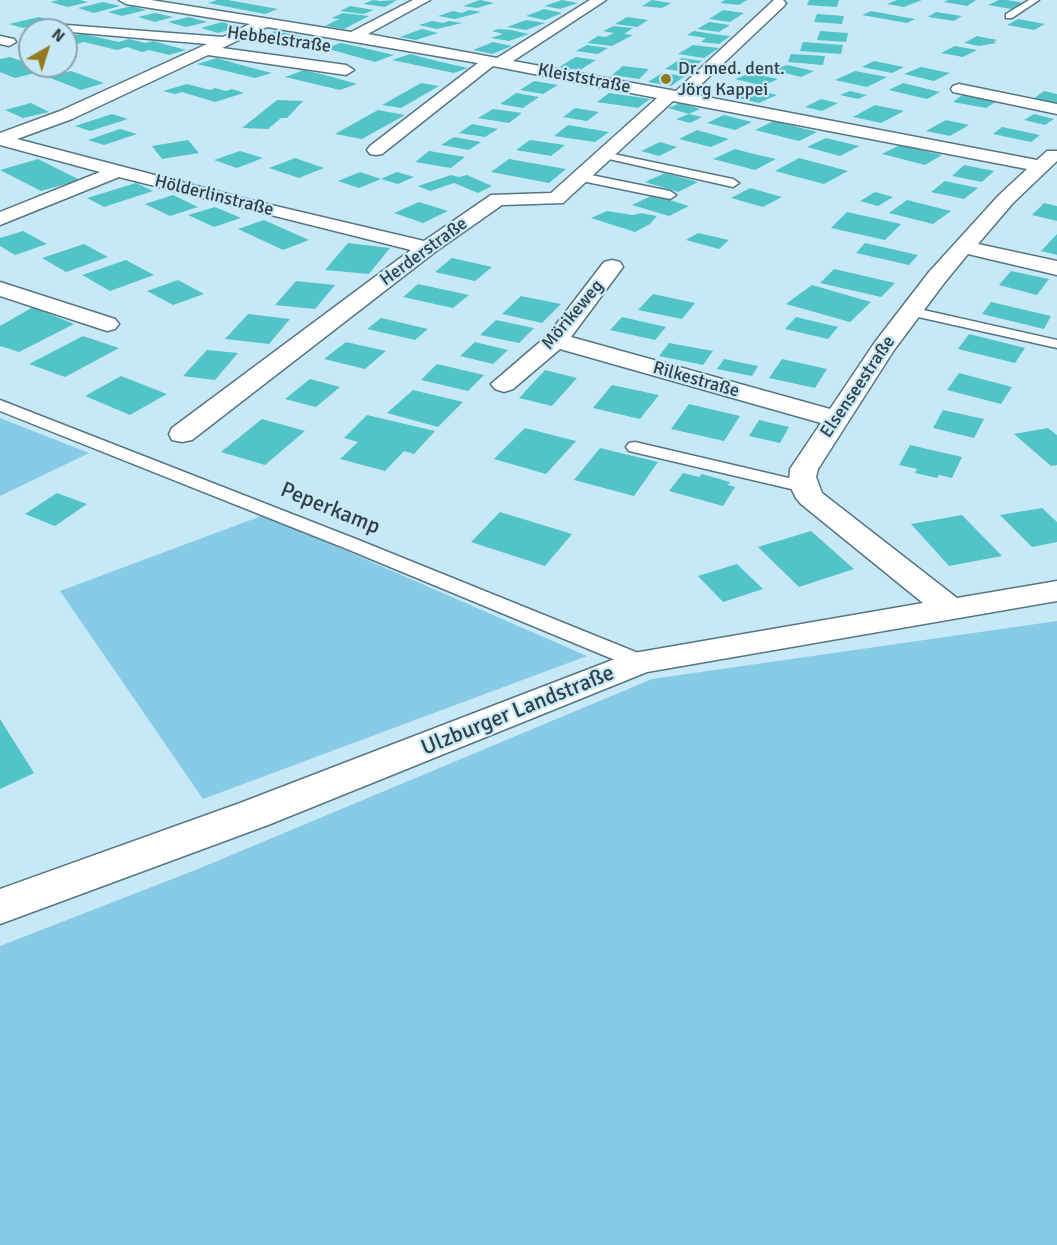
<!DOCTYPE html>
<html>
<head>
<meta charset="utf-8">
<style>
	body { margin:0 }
	#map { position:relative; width:1057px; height:1245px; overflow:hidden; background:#c7e9f7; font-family:Signika,sans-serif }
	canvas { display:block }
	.north { position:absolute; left:18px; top:18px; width:60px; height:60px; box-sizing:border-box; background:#c7e9f7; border:2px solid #8ba5af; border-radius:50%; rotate:39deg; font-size:16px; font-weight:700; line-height:24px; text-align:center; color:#313f44 }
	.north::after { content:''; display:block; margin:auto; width:21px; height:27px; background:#93791f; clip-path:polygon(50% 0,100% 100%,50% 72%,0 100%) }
</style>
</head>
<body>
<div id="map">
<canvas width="1057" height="1245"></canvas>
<div class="north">N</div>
</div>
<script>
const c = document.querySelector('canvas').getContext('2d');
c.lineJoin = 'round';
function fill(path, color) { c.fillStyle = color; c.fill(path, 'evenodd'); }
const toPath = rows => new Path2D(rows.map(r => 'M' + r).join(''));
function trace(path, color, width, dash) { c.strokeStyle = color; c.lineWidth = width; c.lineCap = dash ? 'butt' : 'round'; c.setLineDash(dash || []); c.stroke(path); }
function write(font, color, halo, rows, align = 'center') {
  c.font = font + ' Signika,sans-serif'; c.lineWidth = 4.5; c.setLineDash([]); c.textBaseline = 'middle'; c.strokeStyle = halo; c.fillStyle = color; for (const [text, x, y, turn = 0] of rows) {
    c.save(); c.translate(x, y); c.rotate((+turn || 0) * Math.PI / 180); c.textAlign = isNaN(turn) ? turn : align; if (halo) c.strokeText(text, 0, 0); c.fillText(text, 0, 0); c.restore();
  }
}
fill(toPath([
	[0,418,89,453,0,496],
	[264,515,587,656,203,799,60,591],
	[1057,621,1057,1245,0,1245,0,946,198,869,652,679]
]), '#87cbe6');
fill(toPath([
	[59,0,80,0,88,2,68,7,50,2],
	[217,0,228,0,278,9,265,14,208,3],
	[373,0,380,1,397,0,385,7,363,4],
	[480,0,494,3,477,8,463,6],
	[562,0,578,3,560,9,544,6],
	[652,0,671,3,662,8,642,6],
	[725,0,747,0,739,5,720,3],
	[809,0,839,0,837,7,807,5],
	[897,0,922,0,904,7,887,4],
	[948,0,976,0,967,6,944,2],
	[999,0,1007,0,1024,3,1011,9,988,5],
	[103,2,120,6,94,13,78,8],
	[131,6,146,10,122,16,108,12],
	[350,6,374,10,363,14,340,11],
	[544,9,562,13,545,20,526,16],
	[469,10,481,12,455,19,438,16,453,11,462,13],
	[723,10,744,13,730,22,709,19],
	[871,11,915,19,907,23,862,15],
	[936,12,962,16,954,21,928,17],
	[155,13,173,17,155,22,138,17],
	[343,13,369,16,344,29,325,26,339,19,331,18],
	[817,14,844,16,842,24,814,22],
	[39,17,53,21,23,28,9,24],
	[189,17,207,22,186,27,168,22],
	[627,17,648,20,637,27,615,24],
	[1018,19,1045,24,1034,30,1007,25],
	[526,20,545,23,526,30,507,27],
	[432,21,443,23,449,21,462,23,437,29,419,25],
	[222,22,239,27,218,33,201,28],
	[709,22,730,25,719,32,697,29],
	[614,26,633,28,624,34,633,35,612,46,587,43,598,36,605,37,614,33,603,31],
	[422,29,438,33,416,40,400,37],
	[498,29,511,30,529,34,509,41,491,38,503,34,492,31],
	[276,31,299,36,322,42,304,48,256,37],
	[694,31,713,34,730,36,719,44,701,42,706,38,687,35],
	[820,31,848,33,846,42,817,40],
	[83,34,119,42,129,39,145,43,153,41,186,50,169,55,149,50,142,52,127,47,117,50,84,42,74,45,66,42,66,36],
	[977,36,997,40,993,42,997,43,979,46,964,43],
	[493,42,512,46,492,54,473,50],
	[803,42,843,45,841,54,800,51],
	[341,43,364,48,394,55,375,62,325,48],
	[587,45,608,48,598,54,576,51],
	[693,45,719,48,704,58,678,54],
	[955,46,977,50,963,57,941,53],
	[410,54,437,61,468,68,454,73,392,60],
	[791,54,825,56,823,65,788,62],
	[10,57,30,64,30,66,47,70,15,78,0,72,0,59],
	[576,57,596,60,580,70,559,67],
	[217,58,241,65,272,73,255,78,197,64],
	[682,58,702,61,685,72,665,69],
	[874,61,904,67,892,73,862,67],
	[787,65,814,71,801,77,773,70],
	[623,66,649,69,639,79,612,75],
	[921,67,950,73,934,81,904,74],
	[304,70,329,76,357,84,340,90,285,77],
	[71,71,104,83,81,90,48,77],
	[855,71,887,77,867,87,835,80],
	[662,73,685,76,671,86,648,82],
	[751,73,778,79,763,86,735,79],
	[534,81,558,85,543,94,520,90],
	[421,83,439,86,401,108,382,105],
	[903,83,940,92,927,99,889,90],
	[187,84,210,90,215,88,226,91,232,89,244,93,215,102,182,92,175,94,163,91],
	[735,85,777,95,759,103,717,93],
	[850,91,867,95,858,99,840,95],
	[1044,91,1057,94,1057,104,1033,99],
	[516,93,539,97,523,108,500,104],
	[609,93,650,99,638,108,597,102],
	[964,94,997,101,986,108,953,102],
	[821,99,838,103,822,111,805,107],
	[277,100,303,101,287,118,281,118,268,129,242,128],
	[31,103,49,112,23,118,5,110],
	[680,103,700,109,689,114,668,108],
	[875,105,904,111,881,123,853,117],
	[575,108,599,112,587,121,563,117],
	[493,109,522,113,509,123,478,118],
	[378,110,405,115,362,139,335,134],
	[112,114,128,119,90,131,75,126],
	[689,114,702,117,690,123,676,119],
	[1034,114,1054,119,1045,125,1024,120],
	[724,115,752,122,735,130,707,123],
	[946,120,969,125,950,136,926,131],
	[774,121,817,132,799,141,755,130],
	[472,124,498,129,485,137,459,133],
	[568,125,609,132,595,142,554,136],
	[1002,127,1040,135,1031,142,993,134],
	[120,129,137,134,104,145,88,140],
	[697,130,729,139,711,147,679,139],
	[454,137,481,142,469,150,441,145],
	[826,138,859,146,840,156,807,147],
	[188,140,199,153,162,159,152,146],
	[530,140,565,145,551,156,516,150],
	[660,142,677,147,659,156,641,151],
	[900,145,942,155,925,165,882,154],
	[735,149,754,154,776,159,755,170,713,159],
	[240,151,263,158,237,168,214,160],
	[429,151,465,157,451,168,415,162],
	[295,158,324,168,299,178,269,168],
	[799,158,848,171,824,184,775,171],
	[38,159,80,180,41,191,0,170],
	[509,159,566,169,549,183,491,172],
	[964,165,994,171,982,182,952,176],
	[360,172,381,179,359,188,338,181],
	[397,172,414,177,398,184,381,179],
	[665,173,698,182,678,192,645,182],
	[451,175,459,177,467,175,492,186,478,193,454,183,430,191,418,186],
	[945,181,978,188,964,199,931,192],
	[136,183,153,191,104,207,87,198],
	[750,188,782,197,763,207,731,198],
	[875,192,893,197,878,206,860,201],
	[173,195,198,207,170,216,145,204],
	[653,195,689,206,669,216,632,205],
	[907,200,951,211,933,224,889,213],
	[419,202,448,211,423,223,394,213],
	[1044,203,1057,206,1057,221,1032,215],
	[215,207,241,218,214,227,188,215],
	[607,211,633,215,641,213,657,216,650,224,635,232,591,218],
	[847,212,901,224,885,240,831,228],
	[264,220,309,240,283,250,238,229],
	[23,231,47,244,15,255,0,246,0,238],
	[698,233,729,240,719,249,686,240],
	[1057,234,1057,255,1041,251],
	[348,243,390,248,369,274,325,270],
	[865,243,918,255,909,265,856,253],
	[84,244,108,257,66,272,42,258],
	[452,258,492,267,475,281,435,272],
	[126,260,154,275,110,291,82,275],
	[834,269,895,283,881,297,820,283],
	[1011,271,1049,279,1037,295,999,285],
	[178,280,204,294,173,305,147,291],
	[296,281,335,285,315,309,275,305],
	[418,284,469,295,453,308,403,297],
	[812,285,871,302,850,322,786,304],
	[653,294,695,303,682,319,638,310],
	[521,296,561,304,542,323,502,314],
	[991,302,1051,316,1044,329,982,314],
	[33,307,74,324,19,352,0,346,0,326],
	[248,314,290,319,269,344,225,339],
	[622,317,666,327,655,340,610,330],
	[796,317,838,327,828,339,785,329],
	[381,318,428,329,415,340,367,329],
	[496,320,534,328,519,343,480,335],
	[969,334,1025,348,1015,363,958,349],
	[83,336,119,348,65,377,29,364],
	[346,342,386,351,365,369,324,359],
	[475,342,508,350,493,364,460,356],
	[669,343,713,351,703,365,659,356],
	[207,350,238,353,215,380,183,376],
	[724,359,758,366,752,376,717,369],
	[782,359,827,369,815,388,769,378],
	[437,364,484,375,468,391,421,380],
	[545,370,577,378,552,406,519,398],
	[959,373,1012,387,1001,404,947,390],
	[121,376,167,394,130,415,85,396],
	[310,379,340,387,316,407,285,399],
	[612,385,659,395,640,419,593,408],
	[413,390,463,402,438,427,387,413],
	[689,404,740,416,724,441,671,429],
	[943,410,984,419,974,438,933,428],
	[367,415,435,431,414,454,404,451,385,471,340,459,358,442,344,438],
	[262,419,305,431,265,465,221,452],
	[759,420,789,427,780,443,749,436],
	[525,428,576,441,546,474,494,459],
	[1048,428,1057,435,1057,465,1051,466,1014,434],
	[910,445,962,457,952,478,939,475,937,478,915,473,917,469,899,465],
	[600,448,658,462,634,496,574,480],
	[683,473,699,477,702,474,730,482,728,485,735,487,723,506,669,491],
	[57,493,87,504,55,526,25,514],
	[1042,508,1057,522,1057,542,1032,547,1000,515],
	[500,512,572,534,545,566,471,542],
	[962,515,1002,556,949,566,911,524],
	[811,531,854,569,799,587,758,547],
	[737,564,763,589,723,602,698,576],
	[0,719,34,773,0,789]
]), '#52c4c8');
const service = toPath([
	[1029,0,1039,0,1012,18,1006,18,1006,14,1029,0],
	[604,152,733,179,739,183,733,187,600,157,600,153,604,152],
	[581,173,670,191,676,195,670,199,577,180,577,174,581,173],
	[910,307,1057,340,1057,348,905,314,903,311,905,308,910,307],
	[0,400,356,539,648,657,651,662,648,667,640,669,632,667,342,547,0,411,0,400],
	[635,442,810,483,813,487,810,491,804,492,629,451,626,447,629,443,635,442]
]);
const minor = toPath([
	[119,0,151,0,351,32,413,0,430,0,368,34,497,58,590,0,606,0,513,61,676,91,774,0,783,0,786,3,784,6,691,94,1037,160,1047,151,1057,151,1057,161,1013,203,978,244,1057,261,1057,275,968,254,945,282,894,350,818,469,816,477,822,493,957,598,1057,581,1057,601,647,672,268,825,0,924,0,889,240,803,628,654,923,603,801,504,796,498,789,484,790,469,821,423,560,349,513,389,504,392,495,389,491,384,548,335,604,262,612,260,620,262,623,267,571,337,830,409,875,342,929,272,999,195,1027,169,673,101,563,203,502,205,435,252,192,440,182,442,172,440,169,434,172,428,411,250,119,177,0,225,0,212,100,172,0,145,0,133,60,111,207,44,71,32,66,31,64,28,66,25,223,37,250,24,126,4,119,0],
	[267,27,478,63,370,146,367,150,370,154,376,155,382,154,493,66,657,98,551,193,491,195,424,241,250,200,17,139,72,119,208,55,346,75,354,70,346,65,222,48,267,27],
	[0,36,14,39,16,42,9,46,0,44,0,36],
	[959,84,1057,104,1057,114,953,92,951,89,953,86,959,84],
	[0,282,115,319,119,324,115,329,107,331,0,296,0,282]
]);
trace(service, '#567582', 3);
trace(minor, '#567582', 3);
fill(service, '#fff');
fill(minor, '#fff');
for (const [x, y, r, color] of [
	[666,79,6,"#93791f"]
]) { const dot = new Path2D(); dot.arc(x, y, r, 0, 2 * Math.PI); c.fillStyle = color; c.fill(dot); trace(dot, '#c7e9f7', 2); }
write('18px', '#313f44', '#c7e9f7', [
	["Hebbelstraße",279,40,8],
	["Kleiststraße",584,79,11],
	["Hölderlinstraße",214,196,14],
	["Herderstraße",424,252,-36],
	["Mörikeweg",573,315,-50],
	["Rilkestraße",696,380,16],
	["Elsenseestraße",858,387,-56]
]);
write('18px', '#313f44', '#c7e9f7', [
	["Dr. med. dent.",678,69],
	["Jörg Kappei",678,90]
], 'left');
write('22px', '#313f44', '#c7e9f7', [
	["Peperkamp",330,509,22],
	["Ulzburger Landstraße",518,711,-22]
]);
</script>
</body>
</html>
